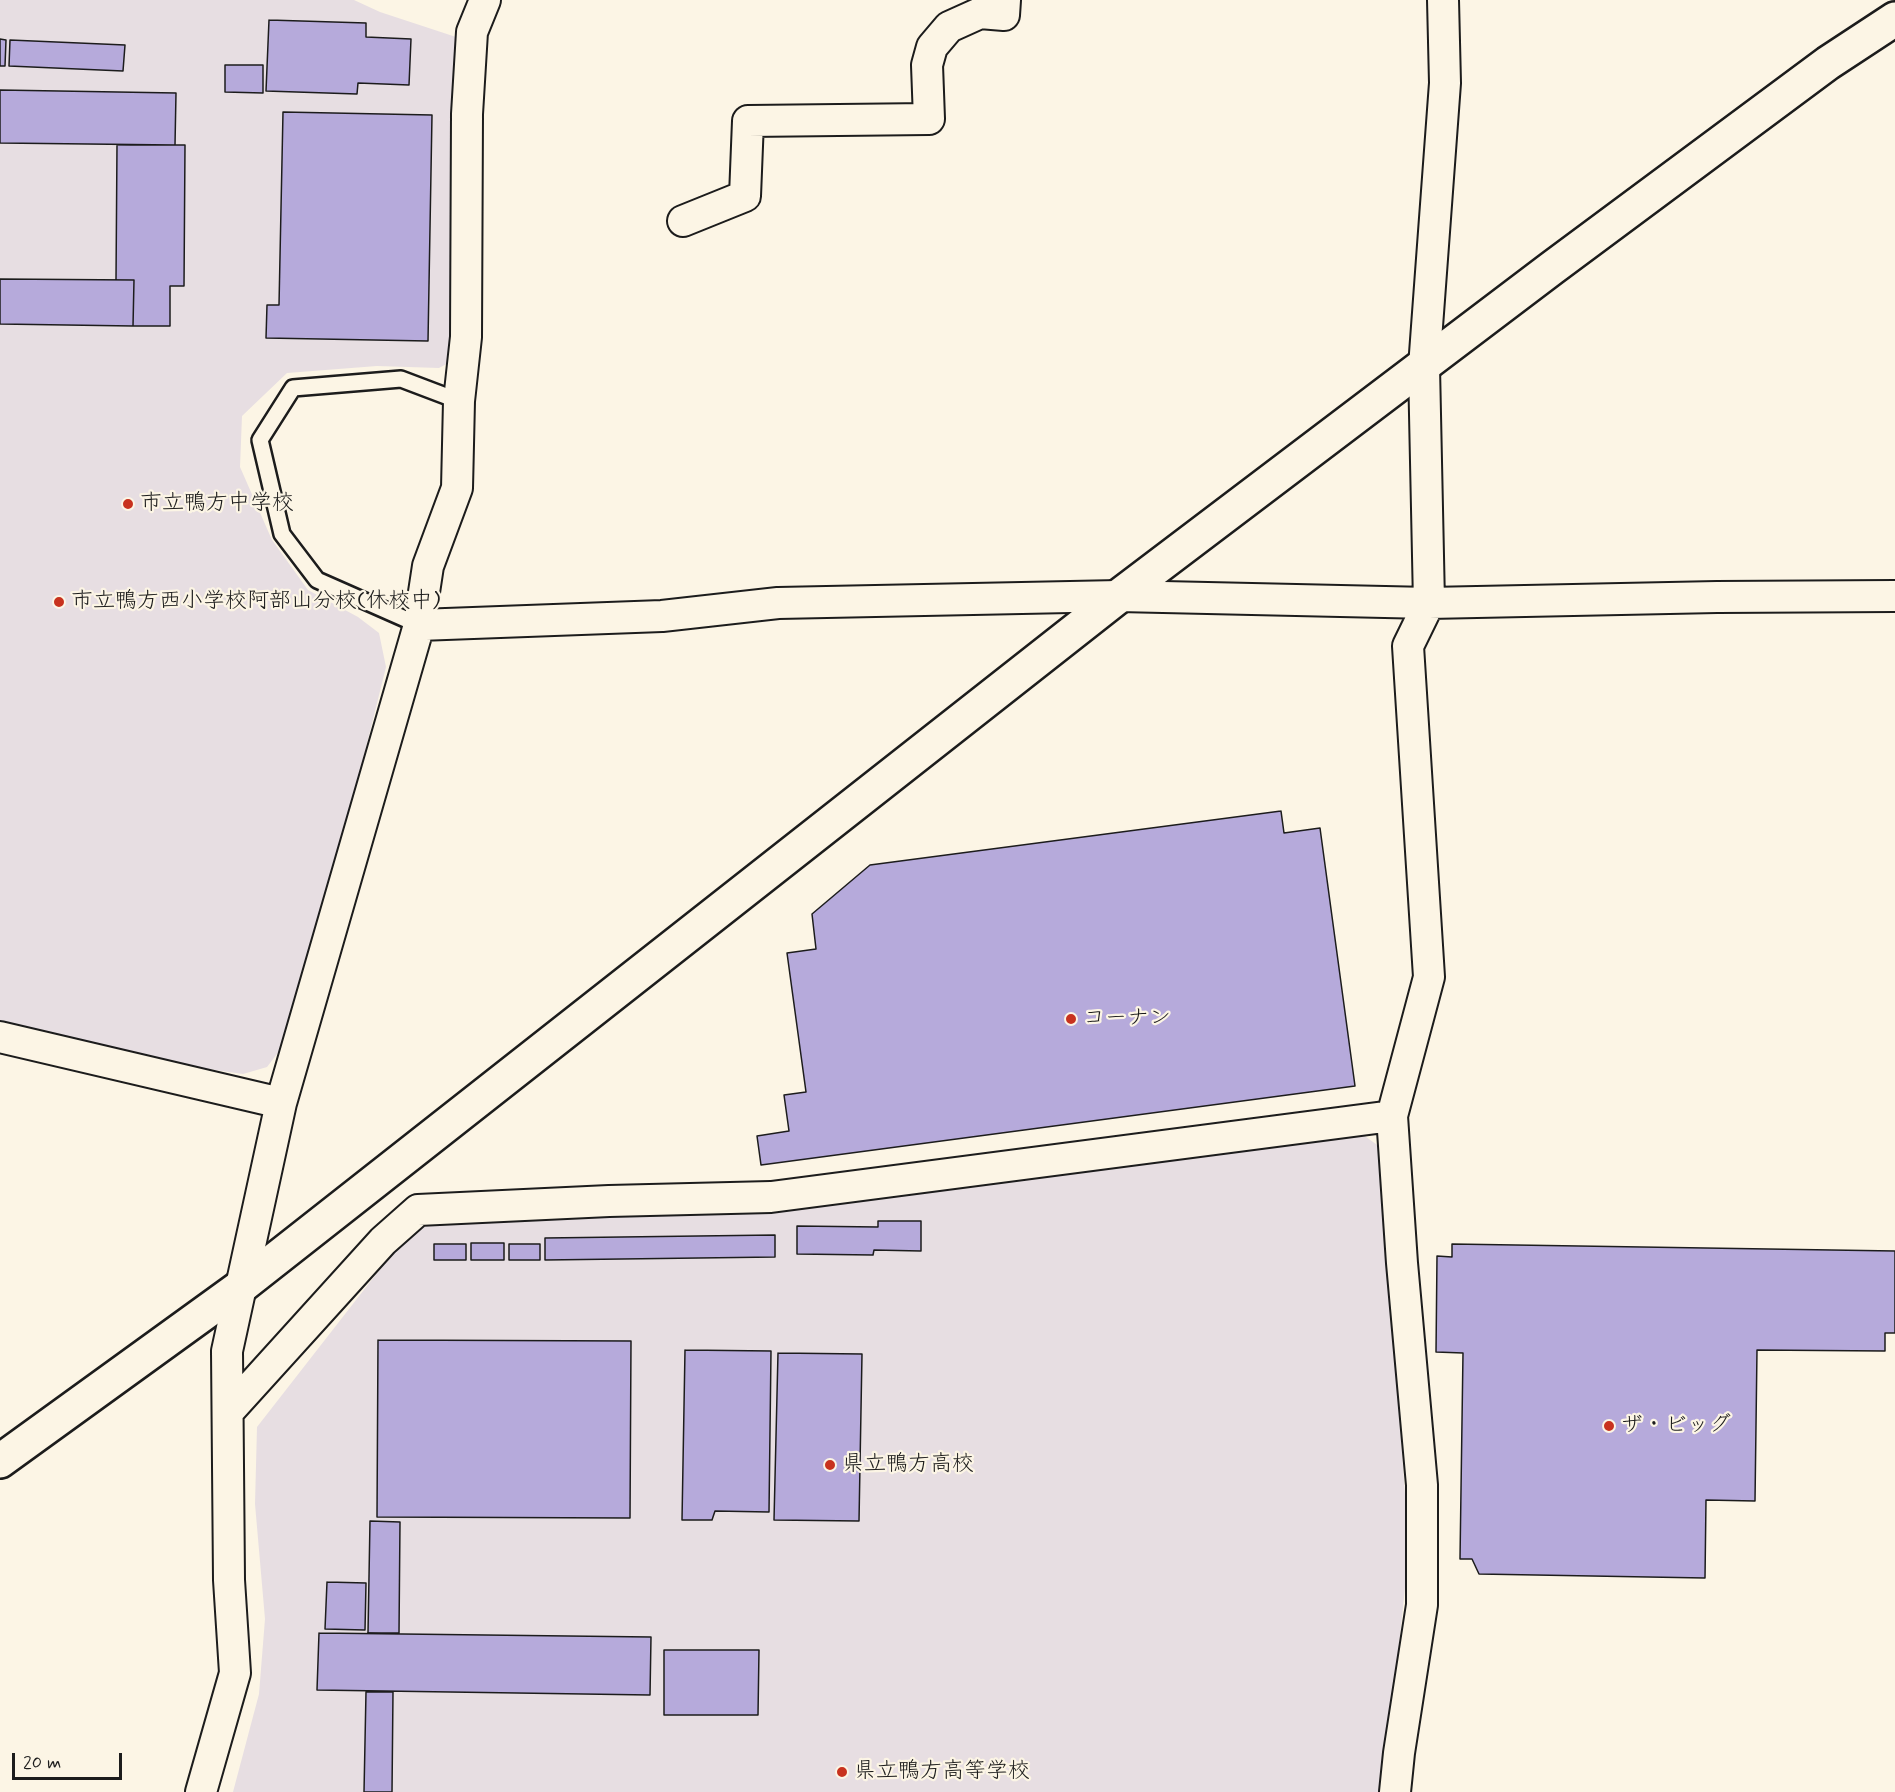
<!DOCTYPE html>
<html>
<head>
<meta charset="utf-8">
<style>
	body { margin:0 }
	#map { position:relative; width:1895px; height:1792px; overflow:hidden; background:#fcf5e5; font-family:Mynerve,sans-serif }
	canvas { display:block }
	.scale { position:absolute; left:12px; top:1753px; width:110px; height:27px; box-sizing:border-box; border:3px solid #1c1c1c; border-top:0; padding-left:8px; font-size:18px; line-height:21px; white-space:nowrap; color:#1c1c1c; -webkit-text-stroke:4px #fcf5e5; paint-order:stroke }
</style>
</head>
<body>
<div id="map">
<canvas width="1895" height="1792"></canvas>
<div class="scale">20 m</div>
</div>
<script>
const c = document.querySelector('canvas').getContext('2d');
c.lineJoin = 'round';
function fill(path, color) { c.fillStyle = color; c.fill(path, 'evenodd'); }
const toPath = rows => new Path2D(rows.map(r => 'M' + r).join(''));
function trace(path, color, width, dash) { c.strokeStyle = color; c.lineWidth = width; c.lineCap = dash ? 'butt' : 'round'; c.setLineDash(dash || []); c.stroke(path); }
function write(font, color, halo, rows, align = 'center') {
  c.font = font + ' Mynerve,"Klee One",sans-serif'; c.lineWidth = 4.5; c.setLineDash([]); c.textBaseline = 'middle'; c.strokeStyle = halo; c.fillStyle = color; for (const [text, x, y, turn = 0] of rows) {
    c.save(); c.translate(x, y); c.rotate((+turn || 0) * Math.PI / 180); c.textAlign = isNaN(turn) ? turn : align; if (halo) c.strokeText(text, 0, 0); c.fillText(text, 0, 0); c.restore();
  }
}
fill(toPath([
	[0,0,354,0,380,12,456,37,456,319,454,360,439,368,377,366,287,373,242,416,240,467,272,540,308,590,358,617,379,633,386,667,345,832,280,1050,267,1067,243,1074,201,1068,0,1023],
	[1355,1129,1380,1147,1409,1549,1384,1792,233,1792,259,1694,265,1619,255,1504,257,1427,416,1223]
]), '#e7dee2');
const building = toPath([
	[269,20,366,23,366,37,411,39,409,85,358,83,357,94,266,91,269,20],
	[0,39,6,40,5,66,0,66,0,39],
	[10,40,125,45,123,71,9,66,10,40],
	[225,65,263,65,263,93,225,92,225,65],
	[0,90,176,93,175,145,0,143,0,90],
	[283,112,432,115,428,341,266,338,267,305,279,305,283,112],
	[117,145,185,145,184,286,170,286,170,326,133,326,134,280,116,280,117,145],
	[0,279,134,280,133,326,0,324,0,279],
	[1281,811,1284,833,1320,828,1355,1086,761,1165,757,1136,789,1131,784,1095,806,1092,787,953,816,949,812,914,870,865,1281,811],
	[878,1221,921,1221,921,1251,874,1250,873,1255,797,1254,797,1226,878,1227,878,1221],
	[775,1235,775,1257,545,1260,545,1238,775,1235],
	[471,1243,504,1243,504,1260,471,1260,471,1243],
	[434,1244,466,1244,466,1260,434,1260,434,1244],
	[509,1244,540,1244,540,1260,509,1260,509,1244],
	[1452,1244,1895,1251,1895,1333,1885,1333,1885,1351,1757,1350,1755,1501,1706,1500,1705,1578,1479,1574,1472,1559,1460,1559,1463,1353,1436,1352,1437,1256,1452,1257,1452,1244],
	[378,1340,631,1341,630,1518,377,1517,378,1340],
	[685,1350,771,1351,769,1512,715,1511,712,1520,682,1520,685,1350],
	[778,1353,862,1354,859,1521,774,1520,778,1353],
	[370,1521,400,1522,399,1633,368,1633,370,1521],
	[327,1582,366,1583,365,1630,325,1629,327,1582],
	[319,1633,651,1637,650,1695,317,1690,319,1633],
	[664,1650,759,1650,758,1715,664,1715,664,1650],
	[366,1692,393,1692,392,1792,364,1792,366,1692]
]);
fill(building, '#b6aadb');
trace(building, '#1c1c1c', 1.5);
const service = toPath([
	[419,625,317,580,282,534,260,440,293,388,401,379,459,401]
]);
const minor = toPath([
	[683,221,745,196,748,121,929,119,927,65,932,47,949,27,980,13,1004,15,1005,0],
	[419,625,662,616,778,603,1119,596,1429,603,1717,597,1895,596],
	[0,1037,281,1103],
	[228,1412,383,1241,418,1210,609,1201,771,1197,1392,1116],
	[201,1792,235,1673,229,1580,227,1351,281,1103,419,625,428,566,457,488,459,401,466,337,467,114,472,32,485,0],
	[1395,1792,1399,1753,1422,1605,1422,1485,1402,1263,1392,1116,1429,977,1408,646,1429,603,1424,367,1445,83,1443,0]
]);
const tertiary = toPath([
	[0,1461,239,1288,1119,596,1552,268,1828,63,1895,19]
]);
trace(service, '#1c1c1c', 20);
trace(minor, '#1c1c1c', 34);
trace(tertiary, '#1c1c1c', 38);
trace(service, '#fcf5e5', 15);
trace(minor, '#fcf5e5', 30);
trace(tertiary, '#fcf5e5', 33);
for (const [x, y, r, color] of [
	[128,504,6,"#c8321e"],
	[59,602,6,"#c8321e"],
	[1071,1019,6,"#c8321e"],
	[1609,1426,6,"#c8321e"],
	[830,1465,6,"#c8321e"],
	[842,1772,6,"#c8321e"]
]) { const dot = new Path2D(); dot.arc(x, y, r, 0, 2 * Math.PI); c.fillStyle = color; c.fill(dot); trace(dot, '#fcf5e5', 2); }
write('22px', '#1c1c1c', '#fcf5e5', [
	["市立鴨方中学校",140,504],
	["市立鴨方西小学校阿部山分校(休校中)",71,602],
	["コーナン",1083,1019],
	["ザ・ビッグ",1621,1426],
	["県立鴨方高校",842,1465],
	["県立鴨方高等学校",854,1772]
], 'left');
</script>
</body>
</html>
